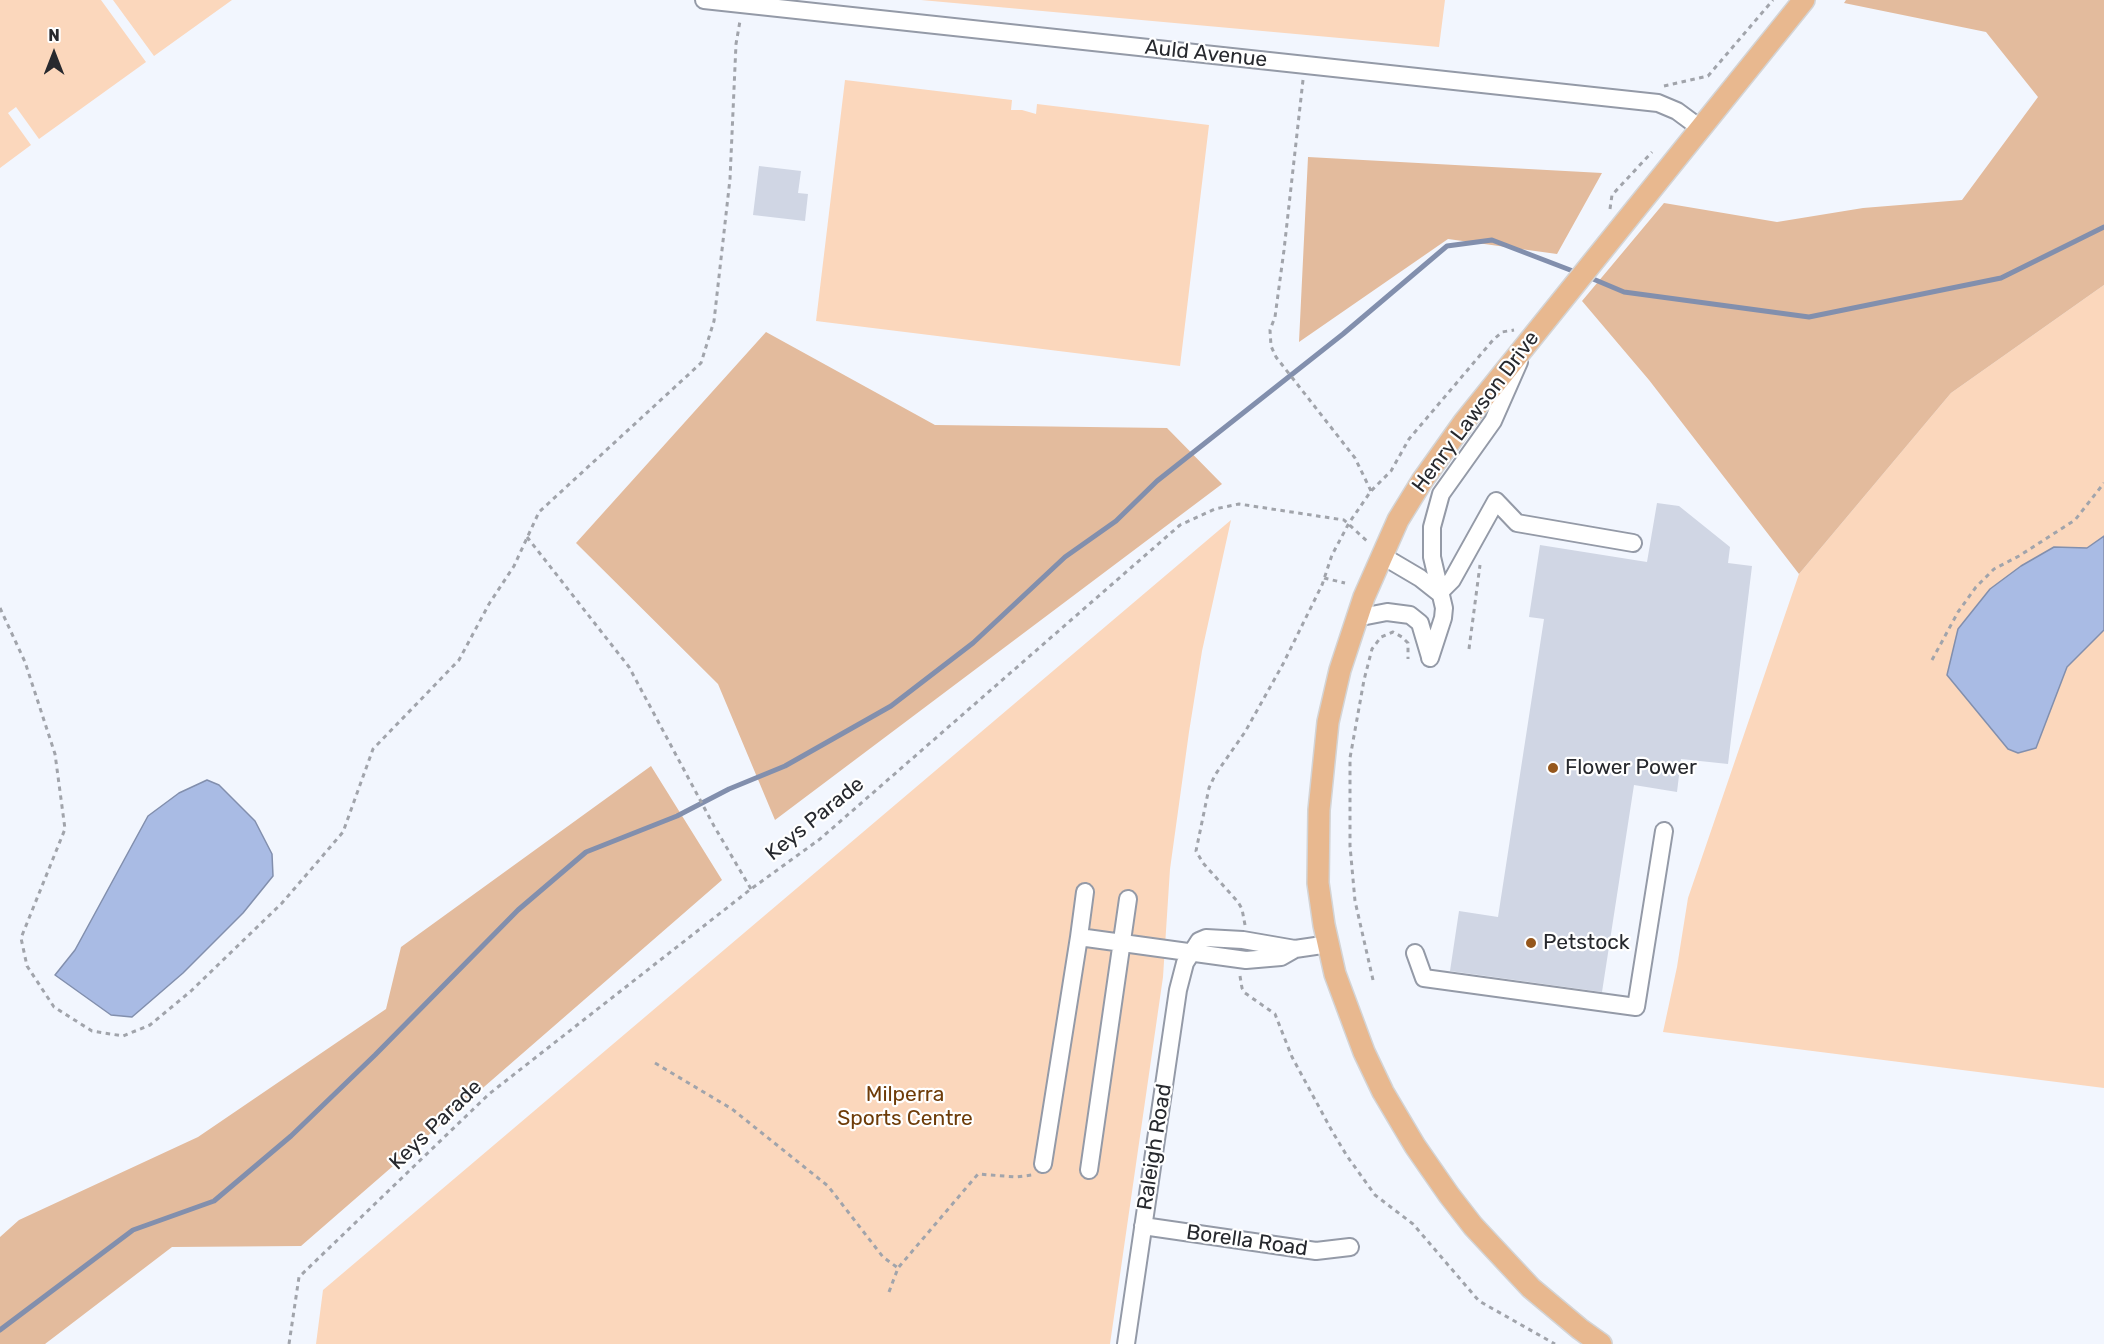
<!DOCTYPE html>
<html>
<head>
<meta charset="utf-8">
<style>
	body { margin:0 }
	#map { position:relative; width:2104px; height:1344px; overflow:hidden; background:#f2f6fe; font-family:Rubik,sans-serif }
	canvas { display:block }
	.north { position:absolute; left:24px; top:24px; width:60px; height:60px; -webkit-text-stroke:4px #fff; paint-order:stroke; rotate:0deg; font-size:16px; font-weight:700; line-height:24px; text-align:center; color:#27292e }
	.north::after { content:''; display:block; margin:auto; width:21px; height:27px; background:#27292e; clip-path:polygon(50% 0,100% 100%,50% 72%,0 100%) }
</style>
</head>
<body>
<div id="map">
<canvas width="2104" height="1344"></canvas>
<div class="north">N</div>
</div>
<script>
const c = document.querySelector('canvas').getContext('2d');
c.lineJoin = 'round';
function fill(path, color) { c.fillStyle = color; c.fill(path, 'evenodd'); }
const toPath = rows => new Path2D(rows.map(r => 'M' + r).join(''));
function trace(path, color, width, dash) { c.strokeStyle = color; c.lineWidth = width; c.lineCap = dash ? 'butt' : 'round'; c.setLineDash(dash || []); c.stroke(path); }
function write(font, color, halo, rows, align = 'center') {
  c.font = font + ' Rubik,sans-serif'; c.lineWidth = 4.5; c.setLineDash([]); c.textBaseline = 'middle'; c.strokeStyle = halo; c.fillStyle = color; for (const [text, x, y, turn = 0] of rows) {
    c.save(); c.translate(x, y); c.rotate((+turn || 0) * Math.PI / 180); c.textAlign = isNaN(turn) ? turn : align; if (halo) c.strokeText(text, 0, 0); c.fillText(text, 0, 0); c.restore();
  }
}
fill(toPath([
	[0,0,101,0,146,62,39,139,16,107,8,113,31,145,0,168],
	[113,0,232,0,154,56],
	[921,0,1445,0,1439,47],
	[845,80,1012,100,1011,110,1022,110,1036,114,1037,104,1209,125,1180,366,816,321],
	[2104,285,2104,1088,1663,1032,1677,967,1688,898,1799,574,1951,393],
	[1231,520,1202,651,1189,732,1170,869,1163,977,1110,1344,316,1344,323,1290]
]), '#fbd7bc');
fill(toPath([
	[1846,0,2104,0,2104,285,1951,393,1799,574,1649,380,1582,301,1664,203,1777,222,1863,208,1962,200,2038,97,1986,32,1844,3],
	[1308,157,1602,173,1557,254,1448,239,1299,342],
	[766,332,935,425,1167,428,1222,484,775,820,718,684,576,543],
	[651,766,722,880,301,1246,172,1247,45,1344,0,1344,0,1237,19,1220,198,1137,386,1009,401,947]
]), '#e3bb9d');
const water = toPath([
	[2104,536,2104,630,2067,667,2036,748,2018,753,2008,749,1947,675,1958,629,1990,589,2021,566,2054,547,2087,548,2104,536],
	[207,780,219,785,255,821,272,854,273,876,243,913,183,973,132,1017,111,1015,55,975,75,950,148,816,179,793,207,780]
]);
fill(water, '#a9bbe4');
trace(water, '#828fad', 1.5);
trace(toPath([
	[1586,276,1624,292,1809,317,2001,278,2104,227],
	[0,1330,133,1230,214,1201,291,1136,375,1055,518,910,586,852,677,816,729,789,785,766,891,706,973,643,1065,557,1116,521,1157,481,1343,334,1447,246,1492,240,1578,273]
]), '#828fad', 5);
fill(toPath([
	[759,166,801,171,798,193,808,194,805,221,753,215],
	[1657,503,1679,506,1730,547,1728,563,1752,566,1728,764,1681,759,1677,792,1634,785,1602,992,1450,971,1459,911,1498,917,1544,619,1529,617,1540,545,1647,562]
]), '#d0d6e4');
const minor = toPath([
	[704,0,1658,103,1677,111,1700,128],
	[1381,555,1420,578,1439,593],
	[1439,593,1452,580,1496,501,1517,523,1633,543],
	[1356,618,1387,612,1410,615,1420,623,1422,630,1430,657],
	[1430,658,1443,618,1444,608,1432,557,1432,527,1441,494,1493,421,1519,362],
	[1079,937,1085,892],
	[1415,953,1424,978,1636,1007,1664,831],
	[1043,1164,1079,937,1246,960,1281,957,1295,949],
	[1089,1170,1128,899],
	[1143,1226,1316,1251,1350,1247],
	[1126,1344,1178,990,1185,963,1199,941,1206,938,1243,940,1295,949,1329,944]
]);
const major = toPath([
	[1601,1344,1580,1329,1531,1288,1473,1226,1449,1195,1415,1146,1383,1092,1364,1052,1335,974,1324,925,1318,883,1319,810,1328,722,1340,670,1364,597,1398,520,1422,481,1464,422,1804,0]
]);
trace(minor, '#949aa7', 20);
trace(major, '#d4d4d5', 24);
trace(toPath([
	[1303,80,1284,250,1275,317,1270,330,1271,346,1276,357,1355,458,1371,491],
	[1664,86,1708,76,1773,0],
	[1610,209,1612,195,1652,152],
	[527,537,629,667,714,826,751,889],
	[1324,578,1345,583],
	[0,608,25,662,55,754,65,829,21,938,27,966,54,1007,92,1031,123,1036,150,1025,191,991,282,903,320,859,343,832,373,749,459,660,489,604,514,566,539,512,701,363,714,321,730,179,736,44,740,21],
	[1469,649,1480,565],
	[1932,660,1958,612,1976,587,1994,569,2019,556,2075,520,2104,483],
	[1245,925,1242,909,1238,902,1203,863,1196,851,1209,788,1215,775,1245,732,1283,664,1322,585,1332,555,1349,523,1371,491,1391,471,1409,439,1493,340,1502,332,1514,330],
	[1240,976,1242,988,1245,993,1275,1014,1292,1057,1332,1131,1347,1156,1375,1195,1413,1224,1479,1301,1555,1344],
	[1373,980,1355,901,1350,846,1350,758,1364,680,1372,649,1381,637,1393,632,1402,637,1408,643,1408,659],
	[655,1063,732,1109,828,1186,883,1257,898,1268],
	[889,1292,898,1268,978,1174,1016,1177,1032,1175],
	[289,1344,299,1277,489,1094,751,889,820,839,1180,525,1215,509,1239,504,1344,520,1368,542]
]), '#a1a4ab', 3, [4.5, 4.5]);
trace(minor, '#fff', 16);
trace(major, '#e8b88f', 21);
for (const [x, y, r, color] of [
	[1553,768,6,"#95571c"],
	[1531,943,6,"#95571c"]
]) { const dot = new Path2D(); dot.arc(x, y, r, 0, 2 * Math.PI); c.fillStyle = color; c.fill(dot); trace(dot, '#fff', 2); }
write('21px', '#27292e', '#fff', [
	["Auld Avenue",1206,54,6],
	["Henry Lawson Drive",1476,412,-53],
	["Keys Parade",815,819,-39],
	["Keys Parade",436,1125,-44],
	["Raleigh Road",1155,1147,-81],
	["Borella Road",1247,1241,8]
]);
write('21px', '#27292e', '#fff', [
	["Flower Power",1565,768],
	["Petstock",1543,943]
], 'left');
write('21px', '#6e3c09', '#fff', [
	["Milperra",905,1095],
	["Sports Centre",905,1119]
]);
</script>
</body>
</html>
